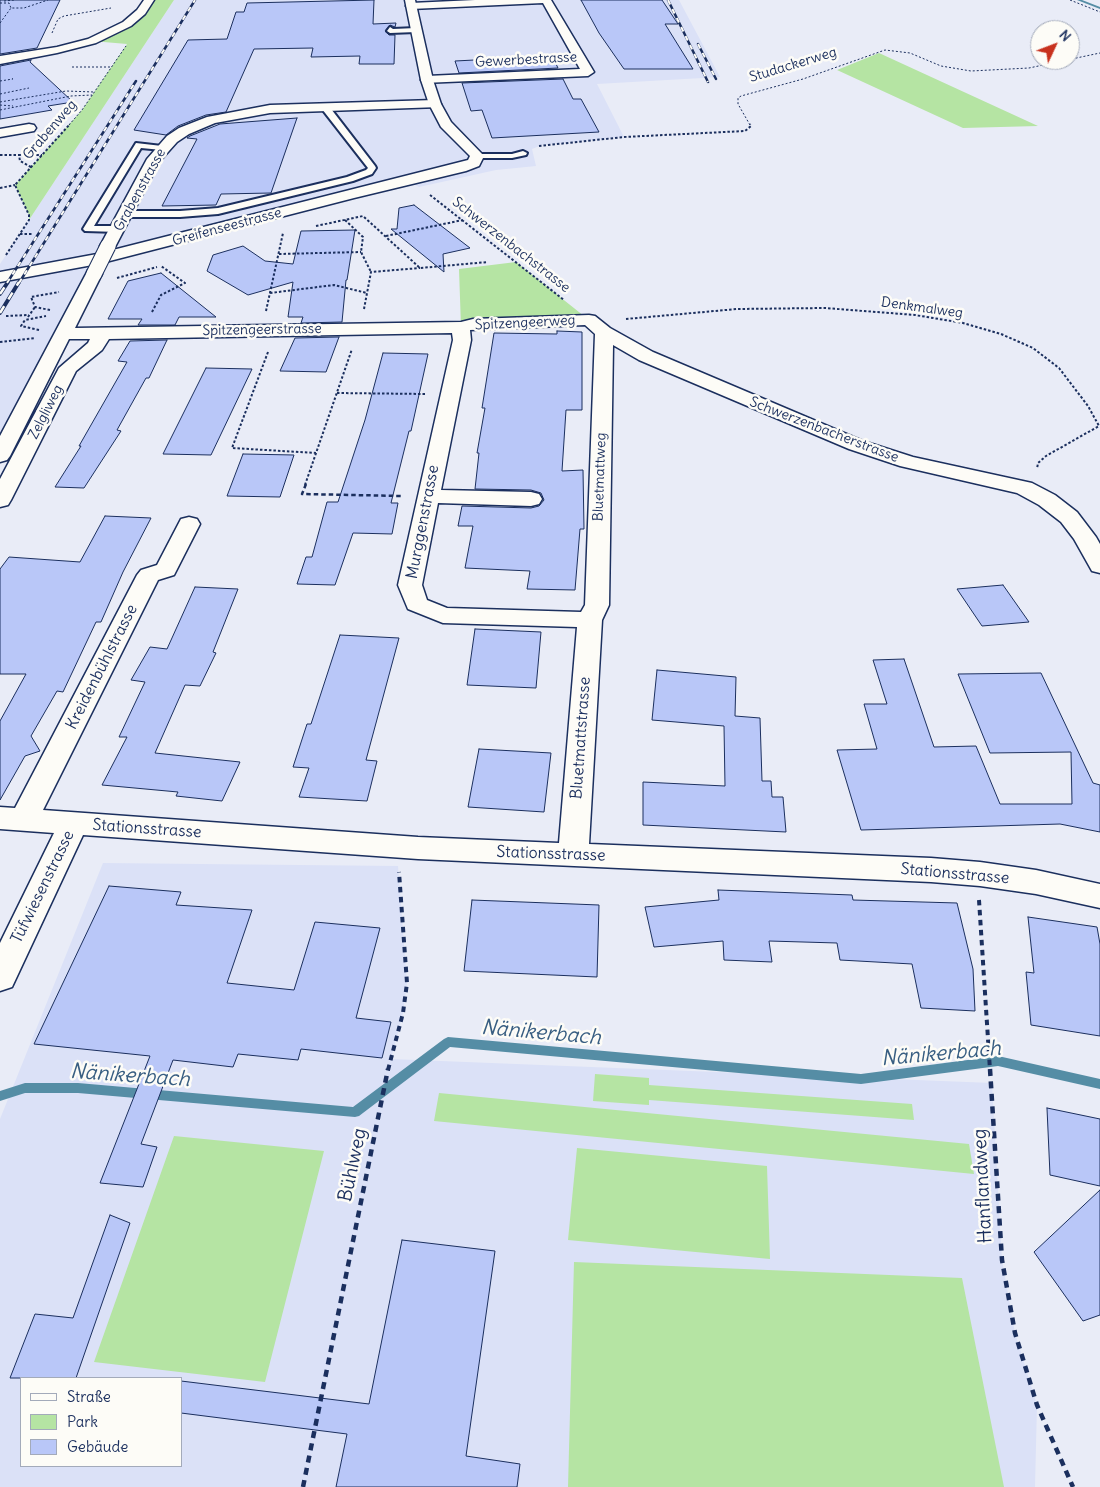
<!DOCTYPE html>
<html>
<head>
<meta charset="utf-8">
<style>
	body { margin:0 }
	#map { position:relative; width:1100px; height:1487px; overflow:hidden; background:#e9ecf7; font-family:Delius,sans-serif }
	canvas { display:block }
	.legend { position:absolute; left:20px; top:1377px; width:162px; height:90px; box-sizing:border-box; background:#fdfcf7; border:1px solid #a3aaba; margin:0; padding:6px 9px; list-style:none; font-size:15px; color:#1b2f5e }
	.legend li { display:flex; align-items:center; gap:10px; height:25px }
	.legend b { width:25px; border:1px solid #a3aaba }
	.north { position:absolute; left:1030px; top:20px; width:50px; height:50px; box-sizing:border-box; background:#fdfcf7; border:1px solid #a3aaba; border-radius:50%; rotate:47deg; font-size:14px; font-weight:700; line-height:20px; text-align:center; color:#1b2f5e }
	.north::after { content:''; display:block; margin:auto; width:18px; height:22px; background:#c8321e; clip-path:polygon(50% 0,100% 100%,50% 72%,0 100%) }
</style>
</head>
<body>
<div id="map">
<canvas width="1100" height="1487"></canvas>
<ul class="legend">
<li><b style="height:6px;background:#fdfcf7"></b>Straße</li>
<li><b style="height:14px;background:#b5e4a3"></b>Park</li>
<li><b style="height:14px;background:#b9c7f8"></b>Gebäude</li>
</ul>
<div class="north">N</div>
</div>
<script>
const c = document.querySelector('canvas').getContext('2d');
c.lineJoin = 'round';
function fill(path, color) { c.fillStyle = color; c.fill(path, 'evenodd'); }
const toPath = rows => new Path2D(rows.map(r => 'M' + r).join(''));
function trace(path, color, width, dash) { c.strokeStyle = color; c.lineWidth = width; c.lineCap = dash ? 'butt' : 'round'; c.setLineDash(dash || []); c.stroke(path); }
function write(font, color, halo, rows, align = 'center') {
  c.font = font + ' Delius,sans-serif'; c.lineWidth = 5; c.setLineDash([]); c.textBaseline = 'middle'; c.strokeStyle = halo; c.fillStyle = color; for (const [text, x, y, turn = 0] of rows) {
    c.save(); c.translate(x, y); c.rotate((+turn || 0) * Math.PI / 180); c.textAlign = isNaN(turn) ? turn : align; if (halo) c.strokeText(text, 0, 0); c.fillText(text, 0, 0); c.restore();
  }
}
fill(toPath([
	[174,0,679,0,720,77,597,84,624,137,542,145,532,149,536,166,496,170,419,187,407,180,98,259,0,456,0,264],
	[103,863,398,866,407,983,403,1013,391,1059,992,1083,1002,1260,1015,1333,1037,1405,1035,1487,0,1487,0,1119],
	[21,1378,181,1378,181,1466,21,1466]
]), '#dbe1f7');
fill(toPath([
	[149,0,174,0,29,220,29,215,15,185,82,110,127,44,92,41,110,33],
	[879,53,1038,126,963,128,837,70],
	[516,262,589,320,461,327,459,269],
	[595,1074,649,1078,649,1085,912,1104,914,1120,649,1100,649,1105,593,1101],
	[439,1093,969,1144,974,1174,434,1121],
	[174,1136,324,1151,265,1382,94,1362],
	[577,1148,767,1166,770,1259,568,1240],
	[574,1262,962,1278,1004,1487,568,1487]
]), '#b5e4a3');
fill(toPath([
	[1077,0,1082,0,1100,7,1100,9,1077,0],
	[448,1037,861,1074,998,1056,1100,1079,1100,1089,998,1066,861,1084,450,1047,359,1116,355,1117,78,1093,25,1093,0,1101,0,1091,25,1083,78,1083,353,1107,444,1039,448,1037]
]), '#558da5');
const building = toPath([
	[0,0,60,0,37,48,0,54,0,0],
	[374,0,373,24,396,23,395,27,390,25,385,31,389,35,395,35,394,64,359,64,360,56,311,57,313,48,254,49,226,112,206,115,178,126,166,135,134,130,188,40,227,39,236,12,244,12,247,3,374,0],
	[581,0,662,0,678,24,665,24,693,69,624,69,599,33,581,0],
	[552,56,558,68,459,73,455,61,552,56],
	[31,60,30,62,73,102,48,106,52,110,0,119,0,66,31,60],
	[563,79,573,99,581,99,599,132,492,138,482,110,471,111,462,83,563,79],
	[297,118,271,193,221,194,216,205,162,206,197,139,187,138,190,136,220,124,297,118],
	[414,205,470,248,443,254,444,272,391,229,397,229,399,208,414,205],
	[355,230,347,280,346,280,342,322,301,323,303,317,288,317,293,282,248,295,207,271,213,255,243,246,265,261,293,264,301,231,355,230],
	[161,273,216,317,179,317,175,325,138,325,142,319,108,319,128,281,161,273],
	[557,331,582,332,582,410,566,410,562,471,583,470,584,529,580,529,575,590,527,589,530,571,465,568,473,526,458,526,462,506,531,508,539,506,544,500,541,493,531,490,475,489,479,453,477,453,485,408,482,408,494,333,557,334,557,331],
	[339,337,326,372,280,371,295,338,339,337],
	[167,340,149,378,146,378,117,430,121,431,84,488,55,487,81,446,79,446,127,362,118,361,130,341,167,340],
	[383,353,428,354,411,431,409,431,391,503,398,503,392,534,353,533,335,585,297,584,306,557,312,557,327,502,338,502,365,420,383,353],
	[206,368,252,369,211,455,163,454,206,368],
	[243,454,294,455,280,497,227,496,243,454],
	[105,516,151,518,123,572,101,622,96,622,63,692,57,691,31,736,40,751,25,756,0,800,0,721,26,674,0,674,0,569,9,557,80,562,105,516],
	[1003,585,1029,622,982,626,957,589,1003,585],
	[195,587,238,589,213,652,216,653,200,686,185,685,155,753,240,762,222,801,176,796,178,792,102,785,127,737,119,737,145,682,131,680,150,647,167,649,195,587],
	[475,629,541,632,536,688,467,685,475,629],
	[340,635,399,638,366,760,377,761,367,801,299,797,309,768,293,767,307,724,311,724,340,635],
	[904,659,934,747,976,746,1000,804,1072,804,1071,752,990,753,958,674,1041,673,1093,783,1100,785,1100,832,1060,824,861,830,837,750,877,749,864,704,887,704,873,660,904,659],
	[657,670,736,677,735,716,760,718,762,781,771,781,772,797,783,797,786,832,643,825,643,782,725,786,724,726,652,720,657,670],
	[479,749,551,753,544,812,468,807,479,749],
	[109,886,181,892,176,905,252,910,227,983,294,990,315,922,380,928,356,1018,391,1022,382,1058,301,1049,298,1060,238,1054,233,1067,173,1060,141,1144,157,1147,143,1187,100,1183,150,1056,34,1044,109,886],
	[718,890,852,895,853,900,957,903,973,969,975,1011,921,1008,912,964,840,960,837,943,769,941,772,962,724,960,723,941,654,947,645,907,719,900,718,890],
	[472,900,599,905,597,977,464,971,472,900],
	[1028,917,1097,927,1100,944,1100,1036,1031,1025,1026,972,1034,973,1028,917],
	[1047,1108,1100,1119,1100,1186,1050,1175,1047,1108],
	[1100,1190,1100,1315,1083,1321,1034,1252,1100,1190],
	[110,1215,130,1223,76,1378,10,1378,35,1314,73,1318,110,1215],
	[402,1240,495,1251,466,1456,520,1464,517,1487,336,1487,347,1434,181,1413,181,1381,369,1404,402,1240]
]);
fill(building, '#b9c7f8');
trace(building, '#1b2f5e', 1);
const lane = toPath([
	[390,27,393,29,416,28,419,30,416,32,390,33,387,31,390,27],
	[322,105,328,105,375,166,376,168,372,174,353,181,218,214,180,217,126,217,121,214,126,211,180,211,218,208,347,177,366,170,368,168,322,109,322,105],
	[136,143,162,146,166,148,162,150,141,148,94,226,118,226,123,229,118,232,85,231,83,229,136,143],
	[523,151,527,153,526,155,512,158,477,158,473,156,477,154,512,154,523,151]
]);
const street = toPath([
	[144,0,154,0,145,14,131,26,96,43,57,53,0,64,0,56,57,47,88,39,123,22,137,10,144,0],
	[475,0,551,0,594,72,588,76,423,83,421,80,427,76,580,69,543,3,411,9,406,6,411,3,475,0],
	[435,100,441,104,440,107,270,113,215,123,189,134,177,142,160,161,114,249,108,251,102,249,100,246,147,159,167,136,179,128,207,117,270,105,435,100],
	[29,124,34,125,36,128,34,131,0,137,0,129,29,124],
	[94,269,100,270,102,274,75,328,461,322,473,319,589,315,595,316,610,328,653,352,863,441,913,457,1032,483,1055,495,1077,512,1096,537,1100,544,1100,573,1092,571,1074,539,1061,522,1039,505,1017,493,900,466,849,449,639,360,613,345,609,605,602,620,589,844,931,858,980,862,1036,870,1100,884,1100,908,1036,894,980,886,931,882,418,859,83,835,12,987,0,991,0,943,54,833,0,829,0,807,15,808,137,575,141,570,157,565,181,519,189,517,197,519,200,524,174,575,158,580,43,810,418,837,559,843,577,627,443,623,408,609,398,585,453,340,452,333,109,339,102,350,76,371,11,500,8,505,0,507,0,479,59,368,88,343,90,339,69,339,10,456,7,460,0,462,0,436,86,274,88,270,94,269],
	[585,325,595,334,585,605,581,612,447,608,427,600,422,585,438,503,531,506,539,504,542,499,539,494,531,492,441,490,471,340,470,330,585,325]
]);
const secondary = toPath([
	[405,0,415,0,433,80,441,104,451,122,484,156,479,166,466,171,354,198,98,264,0,282,0,272,97,254,468,160,470,156,441,127,429,104,421,80,405,0]
]);
trace(lane, '#1b2f5e', 4);
trace(street, '#1b2f5e', 3);
trace(secondary, '#1b2f5e', 3);
trace(toPath([
	[1070,0,1100,12],
	[4,1,14,0],
	[0,3,9,3,11,8],
	[0,23,11,8,24,8,48,0],
	[52,33,58,19,64,16,111,8],
	[72,67,111,67],
	[0,81,13,79,11,77],
	[0,94,29,88],
	[0,102,66,91,94,92],
	[0,105,13,106],
	[0,110,71,96,92,95],
	[69,125,82,110,126,46],
	[750,125,738,104,738,98,741,96,803,79,885,50,910,53,941,66,971,71,1029,68,1100,53]
]), '#1b2f5e', 1, [2, 2]);
trace(toPath([
	[539,146,624,137,745,131,751,126,750,124],
	[0,155,19,155],
	[31,167,20,161,19,155,42,155],
	[0,188,15,185],
	[430,195,564,300],
	[345,220,363,237,361,252,371,272],
	[316,226,363,216,420,268,488,262],
	[20,234,32,234],
	[386,236,463,220],
	[279,254,361,252],
	[6,255,29,220,29,215,15,185,70,124],
	[117,278,157,267],
	[270,293,334,285,367,293],
	[364,309,371,272,420,268],
	[50,310,35,307,31,297,59,292],
	[266,311,283,233],
	[152,312,161,295,185,283,161,266],
	[6,316,29,315],
	[28,317,35,307],
	[626,319,737,309,825,308,915,315,963,323,1001,334,1033,348,1059,368,1088,406,1099,426,1046,456,1038,463,1037,469],
	[39,330,21,326,25,320,46,316],
	[0,342,35,338],
	[268,352,232,448,316,453],
	[337,393,426,394],
	[305,485,352,349]
]), '#1b2f5e', 2, [2.5, 2]);
trace(toPath([
	[306,484,302,494,402,496]
]), '#1b2f5e', 2.5, [4.5, 3]);
trace(toPath([
	[979,900,990,1070],
	[388,1070,403,1013,407,983,399,872]
]), '#1b2f5e', 4, [5.5, 4.5]);
trace(toPath([
	[990,1069,1002,1260,1015,1333,1037,1405,1073,1487],
	[303,1487,388,1069]
]), '#1b2f5e', 4.5, [7, 5.5]);
fill(lane, '#fdfcf7');
fill(street, '#fdfcf7');
fill(secondary, '#fdfcf7');
const railFar1 = toPath([
	[668,0,708,82],
	[698,44,716,79],
	[7,283,136,81],
	[19,283,195,0]
]);
const rail = toPath([
	[0,294,8,282],
	[0,313,19,282]
]);
trace(railFar1, '#1b2f5e', 2.5);
trace(rail, '#1b2f5e', 4);
trace(railFar1, '#fdfcf7', 2, [5]);
trace(rail, '#fdfcf7', 2.5, [8]);
const streetBridge = toPath([
	[94,274,108,246]
]);
trace(streetBridge, '#1b2f5e', 17, []);
trace(streetBridge, '#fdfcf7', 15);
write('14px', '#1b2f5e', '#fdfcf7', [
	["Gewerbestrasse",526,60,-3],
	["Studackerweg",793,65,-17],
	["Grabenweg",50,130,-49],
	["Grabenstrasse",140,190,-61],
	["Greifenseestrasse",227,227,-15],
	["Schwerzenbachstrasse",511,245,38],
	["Denkmalweg",922,308,8],
	["Spitzengeerweg",525,323,-3],
	["Spitzengeerstrasse",262,330,-1],
	["Zelgliweg",46,412,-63],
	["Schwerzenbacherstrasse",824,430,21],
	["Bluetmattweg",600,477,-88]
]);
write('16px', '#1b2f5e', '#fdfcf7', [
	["Murggenstrasse",423,522,-79],
	["Kreidenbühlstrasse",102,667,-63],
	["Bluetmattstrasse",581,738,-86],
	["Stationsstrasse",147,829,4],
	["Stationsstrasse",551,854,2],
	["Stationsstrasse",955,874,5],
	["Tüfwiesenstrasse",43,887,-64]
]);
write('19px', '#1b2f5e', '#fdfcf7', [
	["Bühlweg",353,1165,-78],
	["Hanflandweg",983,1186,-93]
]);
write('italic 21px', '#385e82', '#fdfcf7', [
	["Nänikerbach",541,1033,5],
	["Nänikerbach",941,1054,-5],
	["Nänikerbach",130,1076,4]
]);
</script>
</body>
</html>
